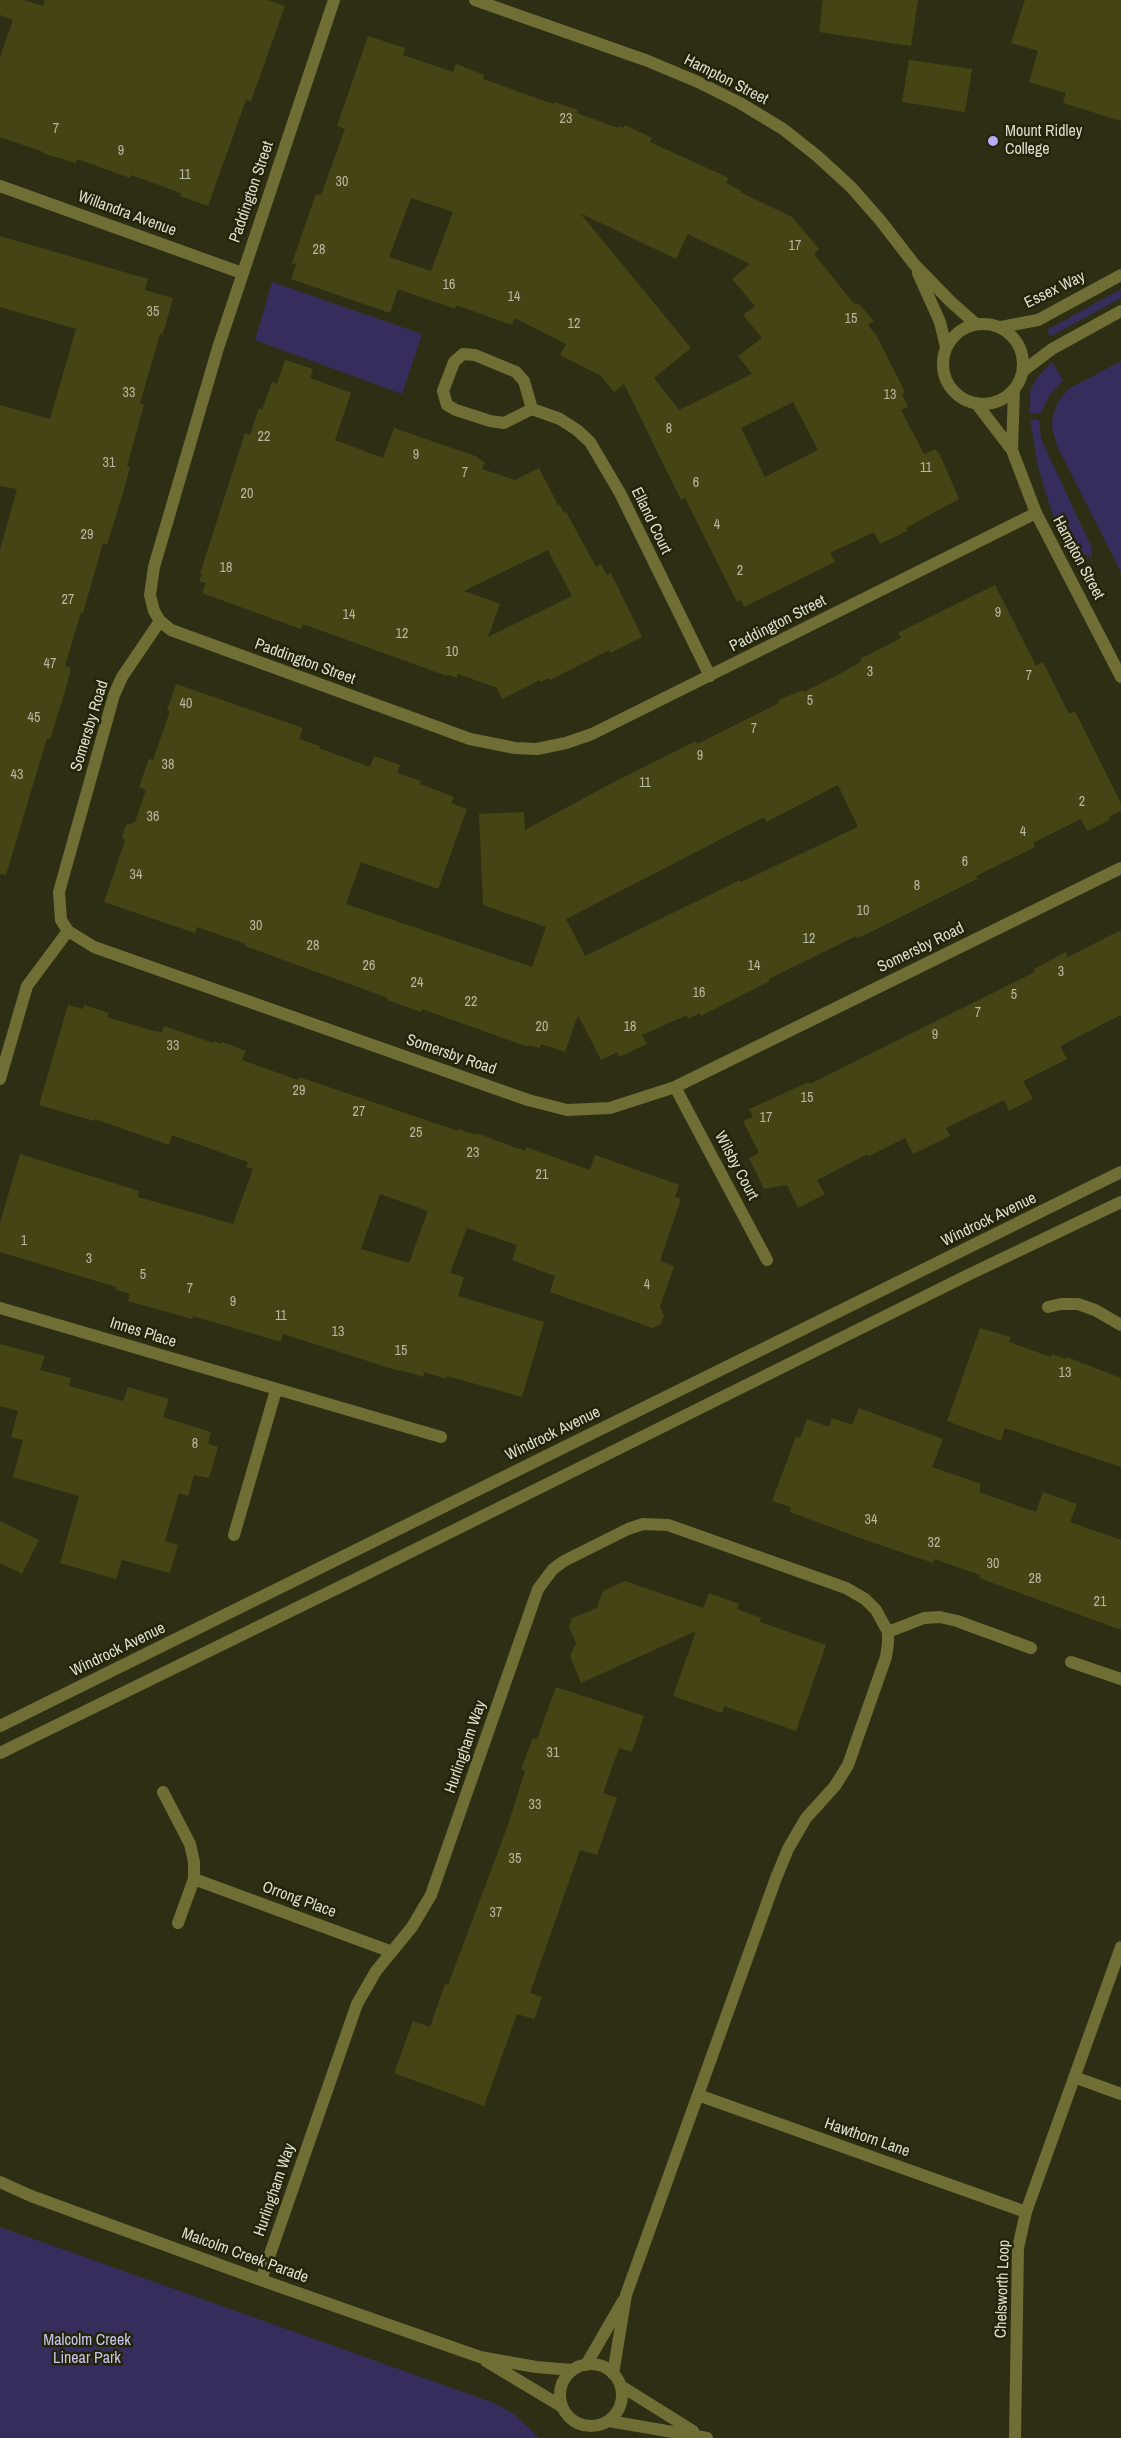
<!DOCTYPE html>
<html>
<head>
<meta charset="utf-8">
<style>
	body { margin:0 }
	canvas { display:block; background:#2e2e14 }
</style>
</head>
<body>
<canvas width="1121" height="2438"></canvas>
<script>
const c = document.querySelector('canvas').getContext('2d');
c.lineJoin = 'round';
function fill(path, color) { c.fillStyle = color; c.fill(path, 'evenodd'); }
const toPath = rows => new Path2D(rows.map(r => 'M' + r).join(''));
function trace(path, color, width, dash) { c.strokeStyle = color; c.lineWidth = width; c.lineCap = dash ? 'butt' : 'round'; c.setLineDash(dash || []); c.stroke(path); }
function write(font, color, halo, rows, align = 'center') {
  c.font = font + ' "Archivo Narrow",sans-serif'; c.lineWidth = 5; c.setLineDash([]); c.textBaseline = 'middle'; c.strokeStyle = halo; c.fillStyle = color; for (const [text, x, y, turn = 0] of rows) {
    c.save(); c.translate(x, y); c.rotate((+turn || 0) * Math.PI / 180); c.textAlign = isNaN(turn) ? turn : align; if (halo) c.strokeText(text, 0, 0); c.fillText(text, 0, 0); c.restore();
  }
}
fill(toPath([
	[272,282,422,334,402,394,255,340],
	[1121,289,1121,298,1051,336,1047,330],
	[1121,361,1121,572,1057,446,1052,427,1053,414,1059,400,1070,388],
	[1052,362,1063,380,1049,396,1041,413,1030,414,1030,391,1036,379],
	[1030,419,1039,420,1041,439,1091,546,1092,558,1066,546,1051,510,1038,467],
	[0,2227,494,2403,514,2414,539,2438,0,2438]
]), '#362d5d');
fill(toPath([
	[0,0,24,0,43,6,45,0,268,0,285,6,251,101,246,100,208,206,180,196,181,193,131,175,130,178,77,159,76,163,42,153,43,152,0,137,0,57,13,20,0,15],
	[823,0,918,0,911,46,819,32],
	[1025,0,1121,0,1121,121,1063,103,1066,93,1029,82,1038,51,1011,43],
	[368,36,405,48,403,55,453,72,456,64,484,75,483,79,553,104,554,102,578,110,577,113,618,128,619,126,623,128,625,125,652,138,650,142,729,178,726,183,742,191,740,192,792,217,819,249,814,254,855,305,858,303,874,321,868,325,876,335,905,392,902,394,908,407,901,410,924,454,935,449,940,455,959,499,906,528,907,531,880,544,874,532,830,553,835,562,744,607,741,600,737,602,685,498,681,500,624,384,614,392,601,376,560,355,566,344,515,318,512,325,456,305,455,309,398,289,390,313,291,279,296,264,292,263,316,194,321,195,345,129,337,126],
	[411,198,453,212,431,271,389,257],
	[580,213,676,259,688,234,750,264,732,279,755,306,743,315,762,338,738,356,752,374,679,410,654,378,691,348],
	[793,402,818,450,765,477,741,428],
	[909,60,972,69,965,112,902,102],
	[0,236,148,279,145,290,173,298,165,327,162,335,160,334,140,403,144,405,127,466,130,467,123,493,107,545,103,543,83,613,81,612,65,666,71,668,65,692,50,739,47,738,6,875,0,874,0,550,17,489,0,486,0,405,50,419,76,329,0,307],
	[285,360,313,369,310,378,351,393,335,440,383,458,394,428,478,457,478,459,485,462,482,469,515,480,539,468,558,505,560,505,564,513,566,512,596,567,601,564,607,575,611,573,642,637,610,653,609,650,550,680,549,678,541,682,540,680,502,699,497,688,458,674,457,678,447,674,447,676,303,624,301,629,202,593,206,583,199,581,202,574,200,574,245,433,250,435,259,408,262,410,272,382,277,384],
	[548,550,572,596,488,637,500,604,464,591],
	[995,585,1036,666,1043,662,1069,714,1075,711,1121,803,1121,811,1109,817,1110,820,1087,831,1081,819,1033,843,1035,847,976,876,977,879,867,934,857,938,856,936,769,979,770,981,701,1016,700,1013,688,1019,687,1015,642,1035,647,1044,619,1057,617,1052,601,1060,578,1015,565,1052,541,1044,540,1048,529,1045,528,1047,422,1009,421,1012,387,1000,388,998,245,946,246,944,197,927,195,933,104,902,125,841,122,836,126,825,135,822,146,790,139,787,149,759,153,760,170,711,167,711,176,684,303,728,299,739,320,746,319,748,370,767,374,756,400,765,397,773,421,781,420,784,454,797,451,803,467,809,438,889,361,862,346,904,532,967,546,927,483,905,479,814,524,812,525,830,614,782,696,741,697,744,779,703,778,700,803,690,804,692,845,671,861,662,860,659,901,638,898,633],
	[838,785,858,827,741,882,740,880,585,956,566,919,764,817,766,822],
	[1121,930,1121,1015,1060,1046,1067,1059,1023,1081,1033,1099,1009,1111,1004,1100,946,1128,950,1136,913,1154,905,1138,869,1156,868,1154,817,1180,825,1194,798,1208,787,1185,764,1189,749,1158,759,1153,743,1121,753,1117,749,1109,809,1082,810,1084,1035,972,1034,969,1066,952,1068,957],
	[68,1005,83,1009,84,1005,109,1013,107,1017,153,1031,162,1032,164,1026,213,1043,214,1041,221,1044,222,1042,246,1051,242,1060,298,1080,299,1077,458,1131,459,1129,475,1135,476,1133,525,1151,526,1147,590,1170,595,1155,679,1185,675,1197,681,1199,660,1261,674,1266,660,1307,664,1315,661,1324,653,1328,550,1292,555,1276,512,1260,517,1245,467,1228,450,1273,464,1277,458,1296,544,1322,522,1397,447,1376,446,1379,425,1372,423,1377,400,1370,399,1371,283,1334,281,1342,193,1316,192,1319,128,1301,130,1294,116,1290,116,1287,0,1252,0,1223,20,1154,139,1191,138,1197,233,1224,253,1169,246,1167,248,1162,172,1135,169,1145,95,1119,94,1121,39,1105],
	[380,1194,428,1211,409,1263,361,1249],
	[980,1328,1011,1337,1009,1342,1051,1357,1052,1354,1066,1359,1067,1357,1121,1378,1121,1467,1005,1428,1001,1441,947,1421],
	[0,1344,45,1356,40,1370,71,1378,69,1386,123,1401,128,1387,169,1399,163,1417,211,1432,208,1444,218,1447,209,1478,194,1475,188,1496,179,1493,165,1541,178,1545,170,1573,122,1560,116,1579,60,1563,79,1496,13,1477,23,1440,11,1437,18,1411,0,1406],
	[859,1408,943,1439,932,1467,981,1484,979,1492,1036,1512,1043,1492,1077,1504,1070,1522,1121,1540,1121,1630,979,1578,980,1575,934,1559,933,1563,860,1538,790,1512,791,1507,772,1501,796,1437,800,1438,807,1419,829,1427,832,1418,852,1425],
	[0,1521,39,1540,22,1574,0,1563],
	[625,1581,703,1608,709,1593,739,1604,737,1609,761,1618,760,1622,826,1645,796,1731,724,1706,722,1713,673,1696,696,1631,581,1683,570,1656,576,1643,569,1627,572,1618,597,1608,603,1591],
	[556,1687,644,1716,632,1752,619,1748,603,1793,617,1798,597,1855,580,1850,530,1993,542,1997,534,2019,517,2014,484,2106,394,2073,413,2021,430,2027,445,1984,448,1985,508,1825,525,1771,521,1769,533,1738,537,1739]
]), '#454414');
trace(toPath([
	[334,0,218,348,154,567,150,595,154,611,160,621,171,630,470,739,515,748,537,749,566,743,592,734,1036,513],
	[0,186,242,273],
	[1001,327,1038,320,1121,275],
	[1023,371,1052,349,1121,311],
	[532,409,524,381,516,372,475,355,463,354,454,362,443,391,447,405,456,410,490,421,504,423,532,409,560,419,577,430,590,442,620,493,710,676],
	[160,621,122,677,114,695,59,892,61,920,68,931,94,947,528,1100,567,1110,610,1108,675,1087,1121,868],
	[0,1079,27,986,68,931],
	[675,1087,767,1260],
	[1048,1307,1061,1304,1078,1304,1095,1310,1121,1325],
	[0,1308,441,1437],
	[234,1535,276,1390],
	[888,1632,924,1618,940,1617,957,1621,1031,1648],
	[1071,1662,1121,1679],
	[163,1792,190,1844,194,1862,194,1879,178,1923],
	[194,1879,392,1952],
	[1074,2077,1121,2094],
	[698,2095,1026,2212],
	[0,2182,31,2196,261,2280,480,2357,536,2367,572,2370],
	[261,2280,357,2004,376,1971,412,1927,431,1895,538,1589,553,1569,564,1561,628,1529,643,1524,668,1525,846,1588,865,1599,876,1610,888,1632,888,1643,886,1657,848,1765,835,1786,806,1818,788,1849,776,1878,626,2295,613,2374],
	[486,2361,561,2406],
	'560 2395a31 31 0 1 1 62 0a31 31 0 1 1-62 0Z',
	[586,2365,623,2301],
	[621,2386,693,2431],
	[609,2421,707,2438],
	[1015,2438,1018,2248,1026,2212,1121,1947]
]), '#6e6e35', 12);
trace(toPath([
	[475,0,648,61,698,82,740,103,783,129,816,155,851,187,880,220,914,264,951,302,976,324],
	[918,273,940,322,946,347],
	'943 364a40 40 0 1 1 80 0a40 40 0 1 1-80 0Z',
	[976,403,1012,450,1036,513,1121,677],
	[1012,450,1014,390],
	[0,1726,1121,1172],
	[0,1753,354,1580,968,1275,1121,1202]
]), '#6e6e35', 12);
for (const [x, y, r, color] of [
	[993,141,6,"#b6acf8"]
]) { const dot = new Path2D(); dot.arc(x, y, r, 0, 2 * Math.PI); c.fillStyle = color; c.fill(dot); trace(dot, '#24240a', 2); }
write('14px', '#b7b8a0', null, [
	["23",566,119],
	["7",56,129],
	["9",121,151],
	["11",185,175],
	["30",342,182],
	["17",795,246],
	["28",319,250],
	["16",449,285],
	["14",514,297],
	["35",153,312],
	["15",851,319],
	["12",574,324],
	["33",129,393],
	["13",890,395],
	["8",669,429],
	["22",264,437],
	["9",416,455],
	["31",109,463],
	["11",926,468],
	["7",465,473],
	["6",696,483],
	["20",247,494],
	["4",717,525],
	["29",87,535],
	["18",226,568],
	["2",740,571],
	["27",68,600],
	["9",998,613],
	["14",349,615],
	["12",402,634],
	["10",452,652],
	["47",50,664],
	["3",870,672],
	["7",1029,676],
	["5",810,701],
	["40",186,704],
	["45",34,718],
	["7",754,729],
	["9",700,756],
	["38",168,765],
	["43",17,775],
	["11",645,783],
	["2",1082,802],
	["36",153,817],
	["4",1023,832],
	["6",965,862],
	["34",136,875],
	["8",917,886],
	["10",863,911],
	["30",256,926],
	["12",809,939],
	["28",313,946],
	["26",369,966],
	["14",754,966],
	["3",1061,972],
	["24",417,983],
	["16",699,993],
	["5",1014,995],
	["22",471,1002],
	["7",978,1013],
	["20",542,1027],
	["18",630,1027],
	["9",935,1035],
	["33",173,1046],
	["29",299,1091],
	["15",807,1098],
	["27",359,1112],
	["17",766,1118],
	["25",416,1133],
	["23",473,1153],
	["21",542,1175],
	["1",24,1241],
	["3",89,1259],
	["5",143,1275],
	["4",647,1285],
	["7",190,1289],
	["9",233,1302],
	["11",281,1316],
	["13",338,1332],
	["15",401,1351],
	["13",1065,1373],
	["8",195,1444],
	["34",871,1520],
	["32",934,1543],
	["30",993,1564],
	["28",1035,1579],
	["21",1100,1602],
	["31",553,1753],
	["33",535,1805],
	["35",515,1859],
	["37",496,1913]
]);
write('16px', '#dddece', '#24240a', [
	["Hampton Street",726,80,27],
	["Paddington Street",252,192,-71],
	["Willandra Avenue",127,214,20],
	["Essex Way",1055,290,-26],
	["Elland Court",651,521,64],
	["Hampton Street",1078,558,62],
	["Paddington Street",778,624,-27],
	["Paddington Street",305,662,20],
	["Somersby Road",90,726,-73],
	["Somersby Road",921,948,-26],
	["Somersby Road",451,1055,19],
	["Wilsby Court",736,1166,62],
	["Windrock Avenue",989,1220,-26],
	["Innes Place",143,1333,17],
	["Windrock Avenue",553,1434,-26],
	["Windrock Avenue",118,1650,-26],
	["Hurlingham Way",466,1747,-71],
	["Orrong Place",299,1900,20],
	["Hawthorn Lane",867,2138,19],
	["Hurlingham Way",275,2190,-71],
	["Malcolm Creek Parade",245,2256,20],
	["Chelsworth Loop",1003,2289,-88]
]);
write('16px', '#dddece', '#24240a', [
	["Mount Ridley",1005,132],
	["College",1005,150]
], 'left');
write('16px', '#c9c5ee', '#24240a', [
	["Malcolm Creek",87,2341],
	["Linear Park",87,2359]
]);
</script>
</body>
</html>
